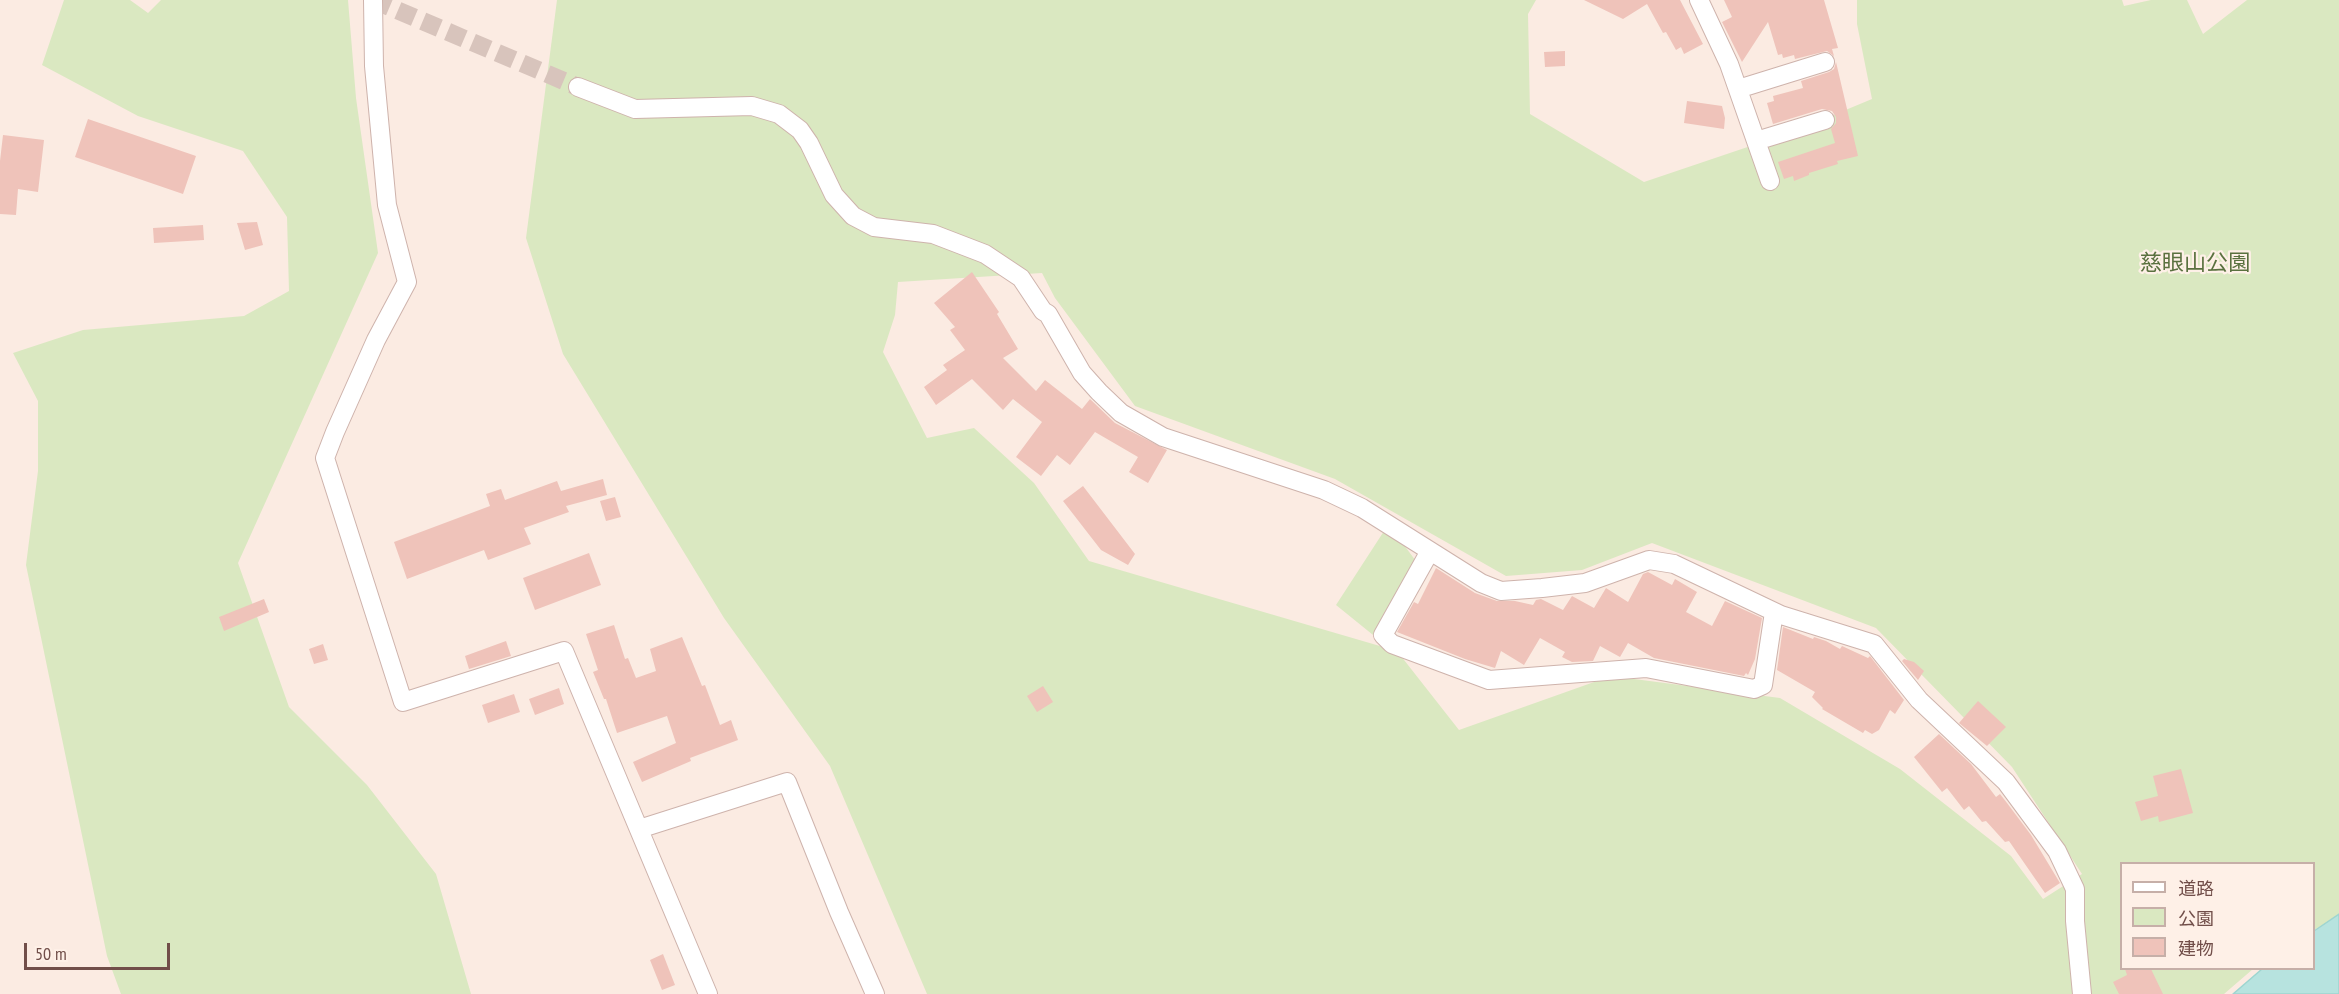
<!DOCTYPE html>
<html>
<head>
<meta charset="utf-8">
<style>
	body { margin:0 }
	#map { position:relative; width:2339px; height:994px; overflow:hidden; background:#fbebe2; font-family:"PT Sans Narrow","Noto Sans JP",sans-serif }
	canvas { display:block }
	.legend { position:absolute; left:2120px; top:862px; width:195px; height:108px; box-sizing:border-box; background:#fef0e7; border:2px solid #c6afa8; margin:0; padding:8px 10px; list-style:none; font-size:18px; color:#714e49 }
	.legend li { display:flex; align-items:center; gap:12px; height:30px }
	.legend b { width:30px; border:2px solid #c6afa8 }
	.scale { position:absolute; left:24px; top:943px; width:146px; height:27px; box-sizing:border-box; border:3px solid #714e49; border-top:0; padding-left:8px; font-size:18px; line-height:21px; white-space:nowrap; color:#714e49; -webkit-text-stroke:4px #fef0e7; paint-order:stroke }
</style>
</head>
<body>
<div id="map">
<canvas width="2339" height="994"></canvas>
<ul class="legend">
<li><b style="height:8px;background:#fff"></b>道路</li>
<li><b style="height:16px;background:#dae8c1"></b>公園</li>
<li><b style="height:16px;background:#efc3ba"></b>建物</li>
</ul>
<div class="scale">50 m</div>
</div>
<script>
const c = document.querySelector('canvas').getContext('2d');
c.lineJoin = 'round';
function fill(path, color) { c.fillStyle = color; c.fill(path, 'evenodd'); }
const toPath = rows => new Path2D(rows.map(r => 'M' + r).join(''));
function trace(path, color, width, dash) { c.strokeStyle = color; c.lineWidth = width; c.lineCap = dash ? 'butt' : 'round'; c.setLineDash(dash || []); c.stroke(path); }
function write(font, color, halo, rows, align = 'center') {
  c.font = font + ' "PT Sans Narrow","Noto Sans JP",sans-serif'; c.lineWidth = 4.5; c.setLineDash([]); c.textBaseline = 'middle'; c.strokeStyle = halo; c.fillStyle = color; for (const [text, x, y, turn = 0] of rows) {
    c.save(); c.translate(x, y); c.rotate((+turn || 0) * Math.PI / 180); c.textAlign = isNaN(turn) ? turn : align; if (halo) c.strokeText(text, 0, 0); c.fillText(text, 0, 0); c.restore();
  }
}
fill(toPath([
	[64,0,130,0,148,13,161,0,348,0,356,98,378,253,238,563,289,707,367,785,436,874,471,994,121,994,107,956,26,565,38,471,38,401,13,353,83,330,244,316,289,291,287,217,243,151,138,116,42,65],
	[557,0,1536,0,1528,14,1530,114,1644,182,1795,131,1872,99,1857,24,1857,0,2122,0,2124,6,2151,0,2187,0,2203,34,2247,0,2339,0,2339,916,2314,930,2314,864,2122,864,2122,968,2253,969,2224,994,927,994,830,766,724,618,563,354,526,238],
	[1042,273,1055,298,1135,406,1335,479,1506,576,1582,570,1652,543,1876,628,2012,767,2082,874,2043,899,2011,856,1900,769,1780,698,1611,676,1459,730,1397,651,1089,561,1034,483,974,428,927,438,883,352,895,315,898,282],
	[1386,528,1404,545,1421,568,1378,639,1336,605]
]), '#dae8c1');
const water = toPath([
	[2339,914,2339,994,2233,994,2262,969,2314,968,2314,931,2339,914]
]);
fill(water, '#b7e3df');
trace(water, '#9ed5d0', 1.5);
fill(toPath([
	[1584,0,1680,0,1703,44,1684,54,1681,47,1676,50,1666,32,1663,33,1647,4,1623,19],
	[1724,0,1824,0,1838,48,1832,49,1834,56,1827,51,1795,59,1794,55,1783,58,1782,54,1778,55,1768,22,1742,62,1722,22,1732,17],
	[1565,51,1565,66,1545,67,1544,52],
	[1836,62,1858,156,1837,161,1838,164,1809,173,1809,175,1794,181,1793,176,1784,179,1778,162,1835,143,1831,129,1836,123,1836,117,1832,111,1822,109,1773,124,1767,103,1774,101,1773,96,1803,88,1801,81,1829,72,1834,69],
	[1687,101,1722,106,1725,118,1724,129,1684,123],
	[88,119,196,156,183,194,75,157],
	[3,135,44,140,38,192,18,189,16,215,0,214,0,161],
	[257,222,263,245,245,250,237,223],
	[203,225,204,240,154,243,153,228],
	[972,272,999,312,997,314,1018,349,1003,358,1036,391,1045,380,1082,409,1090,399,1115,423,1167,450,1148,483,1129,472,1138,457,1095,432,1070,465,1057,455,1041,476,1016,457,1042,422,1013,399,1003,410,972,379,936,405,924,387,947,370,943,365,965,350,950,330,955,327,934,303],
	[603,479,607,495,566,506,569,512,524,528,531,544,488,560,484,550,407,579,394,542,490,506,486,494,501,489,505,500,557,481,561,491],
	[1083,486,1135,554,1128,565,1101,550,1063,501],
	[615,497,621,517,606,521,600,501],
	[589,553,601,585,535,610,523,578],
	[1436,568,1475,593,1497,601,1515,601,1533,605,1536,600,1541,599,1563,610,1572,596,1594,608,1606,588,1628,602,1643,574,1648,572,1672,585,1675,579,1697,592,1686,612,1712,626,1725,601,1762,618,1755,659,1748,675,1746,673,1744,676,1654,658,1628,643,1620,657,1600,646,1593,661,1572,662,1562,657,1565,652,1540,638,1524,665,1501,651,1495,668,1465,659,1397,632,1414,602,1418,604],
	[264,599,269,612,224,631,219,617],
	[614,625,625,659,628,658,636,678,656,671,650,649,682,637,702,686,705,685,720,725,731,720,738,740,690,758,691,761,642,782,633,762,676,743,667,716,617,733,606,699,604,699,593,672,598,670,586,634],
	[1783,627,1813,639,1814,637,1826,641,1840,649,1842,646,1868,658,1870,656,1904,700,1895,714,1890,710,1879,730,1872,734,1865,730,1863,733,1822,709,1823,708,1812,697,1815,692,1777,670],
	[506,641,511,656,469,669,465,656],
	[323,644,328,660,314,664,309,649],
	[1904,659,1914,662,1924,671,1918,680,1902,661],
	[1043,686,1053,702,1037,712,1027,696],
	[559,688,564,704,535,715,529,699],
	[514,694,520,712,488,723,482,705],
	[1978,701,2006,727,1987,746,1959,723],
	[1939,734,1971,764,1996,797,2000,794,2007,803,2031,835,2060,883,2045,893,2009,841,2005,842,1986,821,1982,822,1969,806,1964,810,1947,788,1942,792,1914,757],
	[2181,769,2193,813,2159,822,2158,816,2141,821,2135,802,2158,796,2153,776],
	[663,954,675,985,662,990,650,960],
	[2125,969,2151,969,2163,994,2119,994,2113,982,2127,975]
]), '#efc3ba');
trace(toPath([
	[373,0,578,87]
]), '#d8c4bc', 18, [18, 9]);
const street = toPath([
	[373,0,374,66,387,205,407,282,376,340,335,432,325,458,403,702,564,651,708,994],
	[1699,0,1729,64,1770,181],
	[578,87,635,109,752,106,779,114,800,130,809,143,834,195,853,216,874,227,933,234,985,254,1021,278,1043,311,1048,314,1082,373,1099,392,1121,413,1163,437,1324,490,1362,508,1481,583,1501,591,1542,588,1585,583,1649,560,1674,564,1781,615,1874,644,1919,700,2006,782,2057,851,2075,889,2075,921,2082,994],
	[1738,89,1825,62],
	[1756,141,1825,120],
	[1430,551,1383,635,1392,644,1489,680,1646,668,1754,689,1763,685,1774,612],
	[639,829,787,782,839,912,875,994]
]);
trace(street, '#ceb3ac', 20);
trace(street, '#fff', 18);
write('22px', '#5a713f', '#fef0e7', [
	["慈眼山公園",2195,264]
]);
</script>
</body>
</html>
